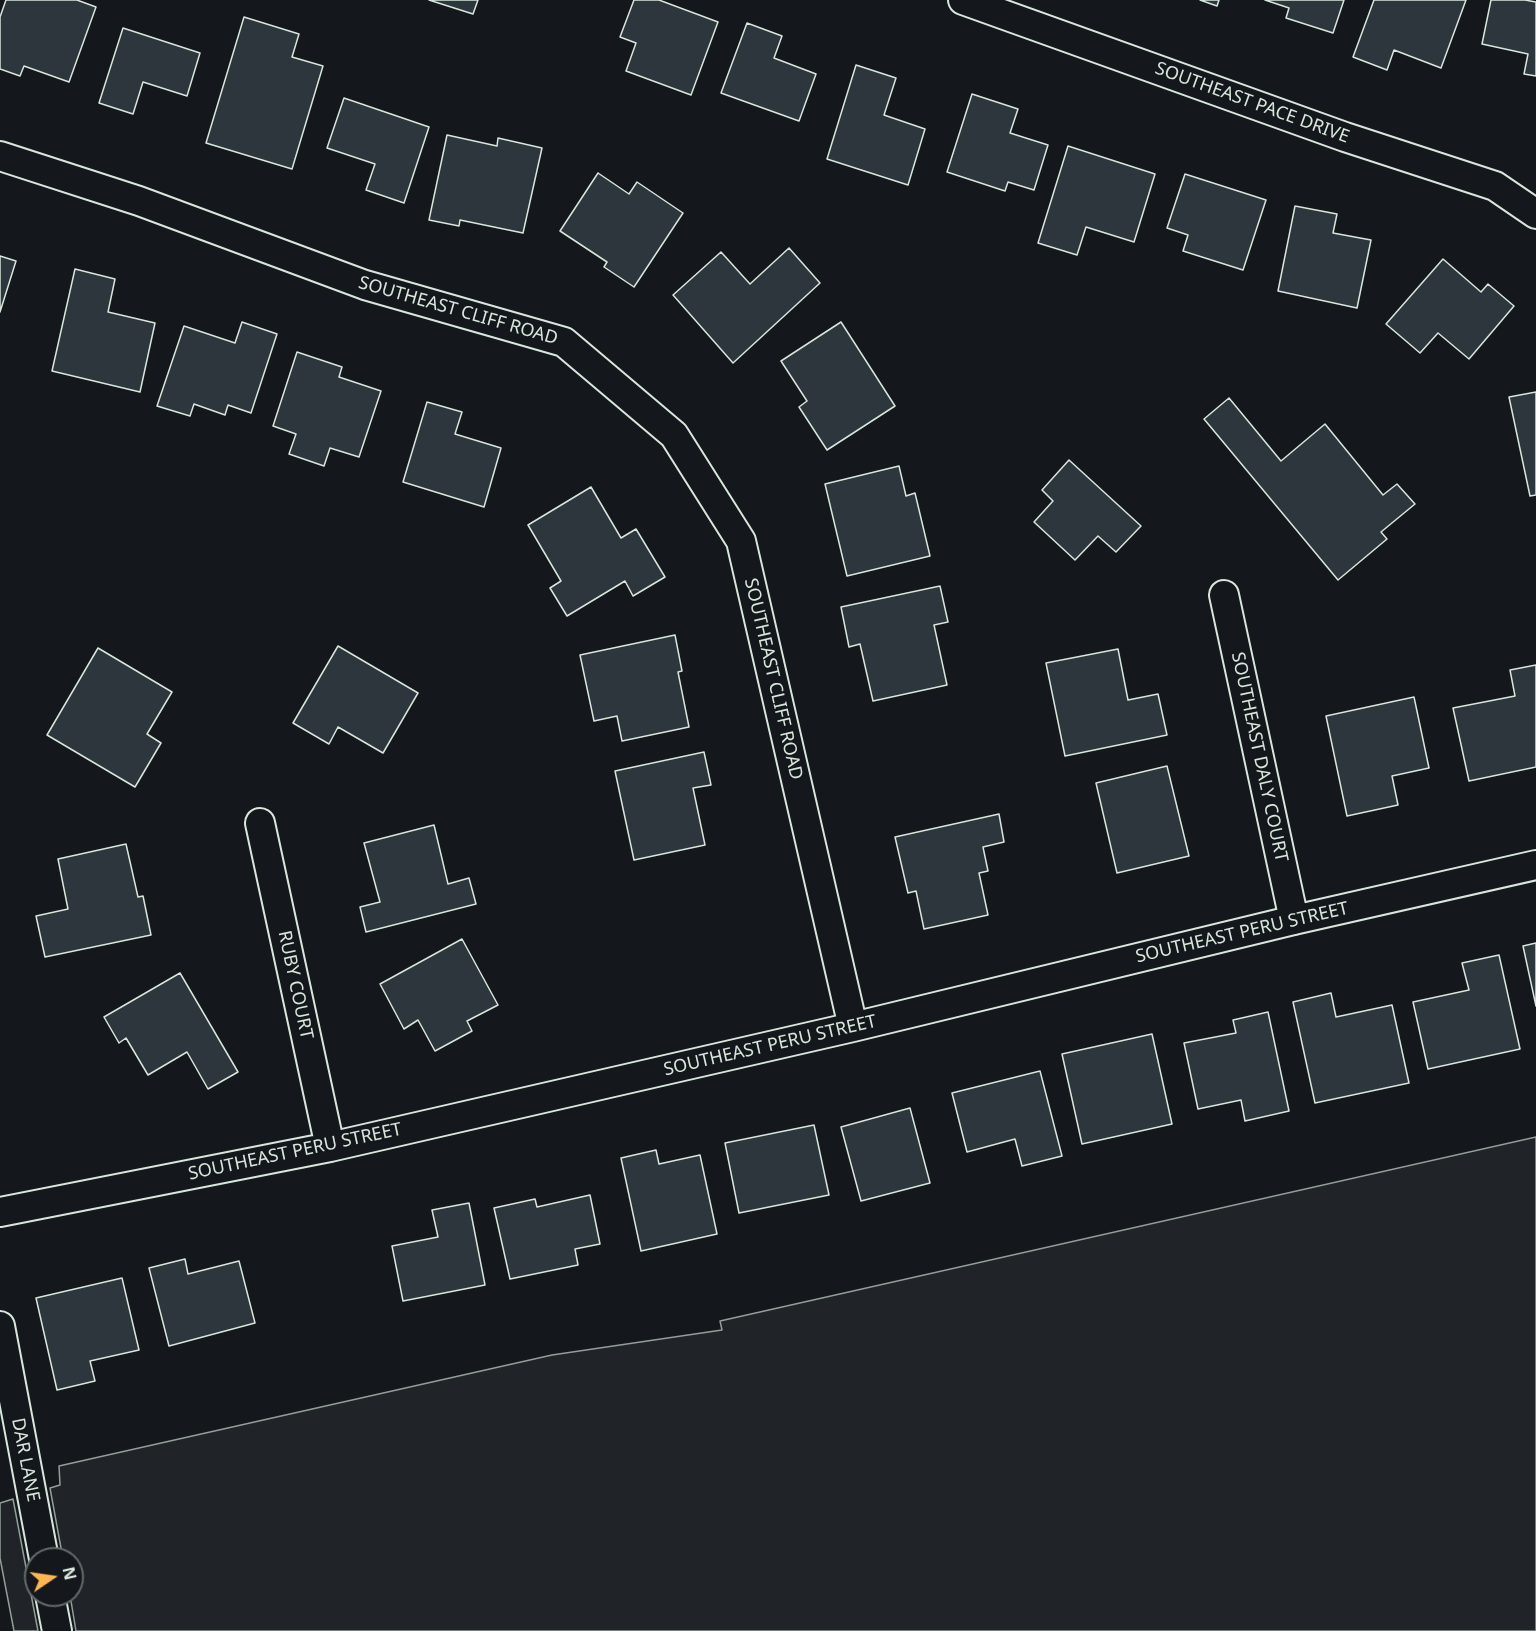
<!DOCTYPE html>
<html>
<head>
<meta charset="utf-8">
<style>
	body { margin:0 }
	#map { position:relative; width:1536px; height:1631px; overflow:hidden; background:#14181c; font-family:"Noto Sans",sans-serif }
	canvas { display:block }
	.north { position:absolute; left:24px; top:1547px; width:60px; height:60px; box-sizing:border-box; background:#14181c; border:2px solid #626a69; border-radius:50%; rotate:77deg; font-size:16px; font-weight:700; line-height:24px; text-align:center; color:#d8e6dc }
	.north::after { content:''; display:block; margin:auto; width:21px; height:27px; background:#ffb74d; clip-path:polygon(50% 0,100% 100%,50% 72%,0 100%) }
</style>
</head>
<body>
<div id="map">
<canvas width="1536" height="1631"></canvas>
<div class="north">N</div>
</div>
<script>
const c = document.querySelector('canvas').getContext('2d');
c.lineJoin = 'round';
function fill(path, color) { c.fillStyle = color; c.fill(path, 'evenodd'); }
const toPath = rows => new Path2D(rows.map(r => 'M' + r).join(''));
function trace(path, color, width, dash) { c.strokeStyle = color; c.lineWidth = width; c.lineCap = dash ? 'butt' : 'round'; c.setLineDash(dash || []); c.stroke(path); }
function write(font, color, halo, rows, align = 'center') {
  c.font = font + ' "Noto Sans",sans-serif'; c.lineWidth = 4.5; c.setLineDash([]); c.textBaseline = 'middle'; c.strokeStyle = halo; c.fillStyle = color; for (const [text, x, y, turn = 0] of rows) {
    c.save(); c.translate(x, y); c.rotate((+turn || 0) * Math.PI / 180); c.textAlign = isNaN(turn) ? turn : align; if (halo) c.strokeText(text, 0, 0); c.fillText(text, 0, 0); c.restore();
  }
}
const green = toPath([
	[1536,1137,1536,1631,76,1631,70,1595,72,1595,72,1559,63,1559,50,1488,60,1485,59,1466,552,1355,722,1330,720,1321,1536,1137],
	[13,1499,38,1631,14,1631,0,1558,0,1503,13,1499]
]);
fill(green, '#202428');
trace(green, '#939e99', 1.5);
const building = toPath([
	[6,0,77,0,96,7,69,82,24,66,20,76,0,69,0,17,6,0],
	[429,0,478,0,473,14,429,0],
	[634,0,659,0,718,22,691,95,626,71,636,43,620,37,634,0],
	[1200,0,1219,0,1217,6,1200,0],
	[1265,0,1344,0,1333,33,1286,18,1289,8,1265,0],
	[1374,0,1466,0,1441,68,1394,50,1387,70,1353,57,1374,0],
	[1491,0,1525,0,1536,2,1536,76,1524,74,1528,54,1482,44,1491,0],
	[244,17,299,34,292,57,323,66,292,169,206,143,244,17],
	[747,23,782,36,774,58,816,74,799,121,721,93,747,23],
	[123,28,200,53,187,96,143,82,133,114,99,103,123,28],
	[856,65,896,78,884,115,925,129,908,185,827,159,856,65],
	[972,94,1018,109,1010,133,1048,145,1034,190,1008,182,1005,191,947,172,972,94],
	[344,98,429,127,404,203,366,190,375,164,327,148,344,98],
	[447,135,497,146,498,138,542,148,523,233,460,220,459,226,429,220,447,135],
	[1068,146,1155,174,1134,242,1086,227,1077,255,1038,243,1068,146],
	[598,173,629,194,637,182,683,213,634,287,604,267,607,262,560,231,598,173],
	[1185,174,1266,200,1243,270,1183,251,1188,235,1167,228,1185,174],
	[1295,206,1337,214,1333,233,1371,240,1357,308,1278,291,1295,206],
	[789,248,820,283,733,363,673,295,721,252,750,284,789,248],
	[0,256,16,261,0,312,0,256],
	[1443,259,1481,292,1488,284,1514,306,1469,359,1438,333,1420,353,1386,324,1443,259],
	[75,269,115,279,108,312,155,323,140,392,52,371,75,269],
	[242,322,277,334,251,413,228,405,225,415,194,404,190,416,157,406,184,326,235,343,242,322],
	[841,322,895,406,827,450,799,407,807,401,781,361,841,322],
	[297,352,342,367,339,377,381,391,359,457,330,448,324,466,289,454,296,434,273,426,297,352],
	[1536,392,1536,495,1530,496,1509,397,1536,392],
	[1229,398,1281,461,1325,424,1383,495,1397,484,1415,504,1381,532,1387,539,1338,580,1204,419,1229,398],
	[427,402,462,412,455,434,501,448,484,507,403,482,427,402],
	[1069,460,1141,526,1116,552,1098,536,1075,560,1034,522,1053,501,1042,490,1069,460],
	[899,466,906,496,915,493,930,556,847,576,825,484,899,466],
	[591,487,621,538,636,529,665,577,633,596,625,581,567,616,550,588,561,581,528,525,591,487],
	[940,586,948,622,934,625,947,685,873,701,860,644,849,647,841,607,940,586],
	[675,635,682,671,678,672,689,727,622,741,617,716,594,721,580,655,675,635],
	[338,646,418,693,383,753,338,727,329,744,293,723,338,646],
	[98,648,172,692,147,734,161,743,135,787,47,735,98,648],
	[1118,649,1128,700,1158,694,1167,735,1065,756,1046,663,1118,649],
	[1536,665,1536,767,1469,781,1453,708,1515,696,1510,670,1536,665],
	[1414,697,1429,768,1392,776,1398,805,1347,816,1326,716,1414,697],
	[704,752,711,785,693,788,705,845,634,860,615,771,704,752],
	[1167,766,1189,856,1117,873,1096,783,1167,766],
	[999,814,1004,842,983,847,988,871,979,873,988,915,924,929,916,891,908,893,895,837,999,814],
	[434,825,448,884,469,878,476,904,366,932,360,907,380,902,364,843,434,825],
	[126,844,138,897,143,896,151,935,45,957,36,916,68,909,58,859,126,844],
	[462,939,498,1005,467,1021,472,1031,435,1051,418,1020,404,1029,380,984,462,939],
	[1536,943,1536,1006,1523,946,1536,943],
	[1499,955,1520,1049,1428,1069,1413,1002,1469,990,1462,963,1499,955],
	[180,973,238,1072,208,1089,187,1052,148,1075,126,1038,119,1043,104,1017,180,973],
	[1331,993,1336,1017,1392,1005,1409,1083,1315,1103,1293,1002,1331,993],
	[1268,1012,1289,1111,1245,1121,1241,1100,1198,1109,1184,1043,1236,1033,1233,1020,1268,1012],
	[1152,1034,1172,1124,1082,1144,1062,1054,1152,1034],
	[1040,1071,1062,1156,1022,1166,1015,1139,967,1152,952,1093,1040,1071],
	[910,1108,930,1183,861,1201,841,1127,910,1108],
	[814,1125,829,1195,739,1213,725,1143,814,1125],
	[656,1150,659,1164,700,1155,717,1234,641,1251,621,1158,656,1150],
	[590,1195,600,1244,575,1249,578,1265,510,1279,494,1208,535,1199,537,1207,590,1195],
	[469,1203,485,1285,403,1301,392,1246,438,1237,432,1210,469,1203],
	[185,1259,188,1274,239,1261,255,1323,169,1346,149,1268,185,1259],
	[122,1278,139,1350,90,1361,95,1381,57,1390,36,1298,122,1278]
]);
fill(building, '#2c363c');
trace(building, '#d8e6dc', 1.5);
const street = toPath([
	[963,0,1345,137,1495,186,1536,214],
	[0,156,139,201,365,285,564,342,674,435,741,541,853,1027],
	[1224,595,1294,920],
	[260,823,330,1147],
	[0,1212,330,1147,853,1027,1294,920,1536,865],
	[0,1326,44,1559],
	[50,1595,57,1631]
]);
trace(street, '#d8e6dc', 32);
trace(street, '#14181c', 28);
write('18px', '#d8e6dc', '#14181c', [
	["SOUTHEAST PACE DRIVE",1252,103,20],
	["SOUTHEAST CLIFF ROAD",458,311,16],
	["SOUTHEAST CLIFF ROAD",773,679,77],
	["SOUTHEAST DALY COURT",1259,757,78],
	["SOUTHEAST PERU STREET",1242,933,-13],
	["RUBY COURT",295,985,78],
	["SOUTHEAST PERU STREET",770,1046,-13],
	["SOUTHEAST PERU STREET",295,1152,-12],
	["DAR LANE",25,1460,79]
]);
</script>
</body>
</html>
